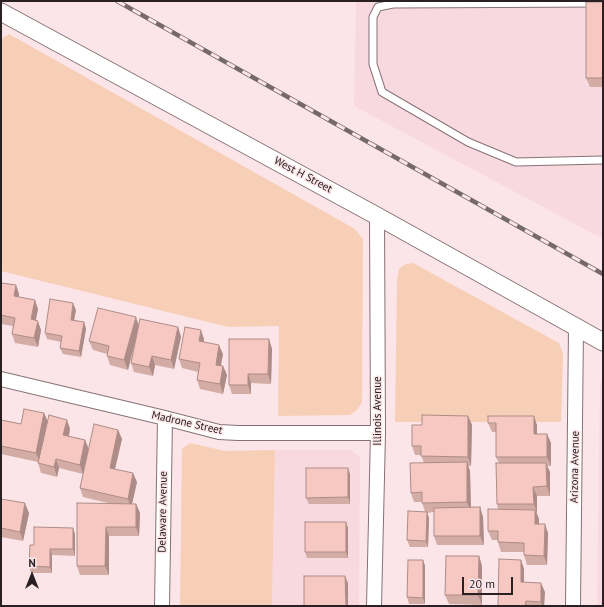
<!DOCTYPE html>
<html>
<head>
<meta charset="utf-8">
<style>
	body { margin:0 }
	#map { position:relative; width:604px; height:607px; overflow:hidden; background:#fbe5e9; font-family:"PT Sans",sans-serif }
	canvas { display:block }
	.frame { position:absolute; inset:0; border:2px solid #282022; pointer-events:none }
	.north { position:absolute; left:12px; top:555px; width:40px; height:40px; -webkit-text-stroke:3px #fbe5e9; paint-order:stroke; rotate:0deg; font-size:11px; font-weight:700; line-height:16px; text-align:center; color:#282022 }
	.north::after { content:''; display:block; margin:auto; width:14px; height:18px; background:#282022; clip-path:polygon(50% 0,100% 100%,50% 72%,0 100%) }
	.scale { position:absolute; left:462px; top:577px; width:51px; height:18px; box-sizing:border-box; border:2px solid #282022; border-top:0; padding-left:5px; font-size:12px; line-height:14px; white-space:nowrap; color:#282022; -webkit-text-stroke:3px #fbe5e9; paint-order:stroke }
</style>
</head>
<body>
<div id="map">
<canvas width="604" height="607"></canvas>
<div class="frame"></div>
<div class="north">N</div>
<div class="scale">20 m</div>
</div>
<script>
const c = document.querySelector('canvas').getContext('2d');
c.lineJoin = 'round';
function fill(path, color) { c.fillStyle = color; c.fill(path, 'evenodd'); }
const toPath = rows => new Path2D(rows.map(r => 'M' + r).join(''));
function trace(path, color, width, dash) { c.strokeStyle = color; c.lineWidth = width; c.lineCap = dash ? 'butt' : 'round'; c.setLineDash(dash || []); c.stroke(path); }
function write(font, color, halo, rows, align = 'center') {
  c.font = font + ' "PT Sans",sans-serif'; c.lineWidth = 3; c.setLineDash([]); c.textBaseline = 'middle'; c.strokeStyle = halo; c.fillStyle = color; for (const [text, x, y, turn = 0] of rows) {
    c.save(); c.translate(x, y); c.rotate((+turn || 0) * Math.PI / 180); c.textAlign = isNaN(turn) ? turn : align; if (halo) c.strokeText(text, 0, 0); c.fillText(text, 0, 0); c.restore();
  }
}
fill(toPath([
	[356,1,603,1,603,239,354,106],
	[603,382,603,606,597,606,600,383],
	[275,450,351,450,360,457,359,606,272,606]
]), '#f9d9e0');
fill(toPath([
	[9,34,355,229,363,239,362,402,357,410,350,415,278,416,279,326,228,327,1,271,1,39],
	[413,263,559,343,563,354,561,422,395,422,397,279,399,269,406,264],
	[190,443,225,451,275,450,272,606,180,606,182,449]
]), '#f7cfb7');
const service = toPath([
	[603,3,393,4,378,7,373,17,373,64,382,92,468,142,516,162,603,160]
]);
const minor = toPath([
	[1,379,165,418,219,432,238,433,378,433],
	[162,606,165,418],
	[374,606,378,433,377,216],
	[573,606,576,328]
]);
const tertiary = toPath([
	[1,12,377,216,603,342]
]);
trace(service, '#867276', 9);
trace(minor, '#867276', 16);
trace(tertiary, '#867276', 19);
trace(service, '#fff', 7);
trace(minor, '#fff', 14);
trace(tertiary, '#fff', 17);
const rail = toPath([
	[117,1,603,274]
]);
trace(rail, '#76696b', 4.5);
trace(rail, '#fbe5e9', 3, [9]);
fill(toPath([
	[603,2,603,87,590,87,586,78],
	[1,283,16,285,19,294,19,297,38,309,36,320,41,330,38,347,15,343,12,334,13,326,1,324],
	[76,310,74,320,84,322,86,329,81,357,63,354,60,348,61,342,47,339,45,333],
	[139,325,178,327,181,337,174,369,155,365,153,376,134,372,131,363,135,341,128,370,110,365,107,356,107,354,93,350,89,341],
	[204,339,204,342,223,354,221,366,223,366,227,375,223,394,200,389,197,380,198,372,182,368,179,359],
	[269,339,272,349,271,384,251,383,251,394,232,394,229,385],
	[44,413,48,422,67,420,70,429,69,436,85,440,89,449,118,430,122,439,115,469,137,482,132,504,136,504,140,513,139,536,109,536,109,575,80,575,77,566,112,504,83,497,80,488,83,474,59,468,57,477,41,473,38,463,38,462,1,454,1,420,21,424],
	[468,416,472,425,471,466,468,466,470,471,471,507,480,507,483,517,484,545,437,545,434,536,434,512,427,513,429,518,428,547,410,547,407,540,425,512,422,502,414,502,411,493,424,463,421,455,415,455,412,446],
	[488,423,537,425,537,434,547,434,551,443,551,466,547,466,550,472,550,496,537,496,537,513,539,519,539,524,548,533,547,565,527,565,524,555,524,552,501,552,498,542,498,540,492,540,488,531,498,509,497,504,499,463,496,457,496,432,492,432],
	[350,474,350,504,309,504,306,498],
	[1,499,29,513,23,541,1,537,1,539],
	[348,528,348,558,307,558,305,552],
	[75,534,75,556,52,555,52,573,31,573,29,566,34,545],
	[479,556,482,566,482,605,449,604,445,595],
	[423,560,425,566,425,604,409,604,407,597],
	[521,560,524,569,524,583,545,592,544,606,498,606]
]), '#d4aca6');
fill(toPath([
	[16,285,19,294,17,305,14,296],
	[35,300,38,309,34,328,31,319],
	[73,303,76,310,73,326,71,320],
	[136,317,139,326,128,370,124,360],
	[38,321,41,330,38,347,34,338],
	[84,322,86,329,81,357,79,351],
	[178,327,181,337,174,369,171,360],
	[201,330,204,339,202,350,199,341],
	[269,339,272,349,271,384,268,374],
	[219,345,223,354,219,374,216,365],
	[152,356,155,365,153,376,149,367],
	[223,366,227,375,223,394,220,384],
	[248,374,251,383,251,394,248,385],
	[44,413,48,422,40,462,36,453],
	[468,416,472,425,471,466,468,457],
	[534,416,537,425,537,443,534,434],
	[67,420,70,429,67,444,63,435],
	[118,430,122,439,113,477,110,468],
	[547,434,551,443,551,466,547,457],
	[85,440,89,450,83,474,80,465],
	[56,459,59,468,57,477,54,467],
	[467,462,470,471,471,512,467,502],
	[546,463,550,472,550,496,547,486],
	[348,468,350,474,350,504,348,497],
	[133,473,137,482,131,508,128,499],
	[533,487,537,496,537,513,534,504],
	[25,503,29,513,23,541,20,532],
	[136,504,140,513,139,536,136,527],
	[480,507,483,517,484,545,480,536],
	[535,510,539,519,539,533,535,524],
	[427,512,429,518,428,547,426,541],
	[346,522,348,528,348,558,346,552],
	[545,524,548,533,547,565,544,556],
	[106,527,109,536,109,575,105,566],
	[73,528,75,534,75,556,73,549],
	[50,549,52,555,52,573,50,567],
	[479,556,482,566,482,605,478,595],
	[423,560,425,566,425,604,423,598],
	[521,560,524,569,524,592,521,582],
	[345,576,348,583,348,606,346,606],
	[541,583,545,592,544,606,542,606,541,602]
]), '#ad8c87');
const building = toPath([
	[586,2,603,2,603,78,586,78,586,2],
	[1,283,16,285,14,296,35,300,31,319,38,321,34,338,12,334,15,318,1,315,1,283],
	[50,299,73,303,71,320,84,322,79,351,60,348,62,336,45,333,50,299],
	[98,308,136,317,124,360,107,356,109,346,89,341,98,308],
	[140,319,178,327,171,360,152,356,149,367,131,363,140,319],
	[185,327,201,330,199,341,219,345,216,365,223,366,220,384,197,380,200,363,179,359,185,327],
	[229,339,269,339,268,374,248,374,248,385,229,385,229,339],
	[24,409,44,413,36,453,1,446,1,420,21,424,24,409],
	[49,415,67,420,63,435,85,440,80,465,56,459,54,467,38,463,49,415],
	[422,415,468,416,468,457,421,456,421,446,412,446,412,425,422,425,422,415],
	[488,416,534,416,534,434,547,434,547,457,496,457,496,423,488,423,488,416],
	[94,424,118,430,110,468,133,473,128,499,80,488,94,424],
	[467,462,467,502,422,503,422,492,411,493,410,463,467,462],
	[496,463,546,463,547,486,533,487,534,504,497,504,496,463],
	[306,468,348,468,348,497,306,498,306,468],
	[1,499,25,503,20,532,1,528,1,499],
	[77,503,136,504,136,527,106,527,105,566,77,566,77,503],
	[480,507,480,536,434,536,434,508,480,507],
	[488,509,535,510,535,524,545,524,544,556,524,555,524,543,498,542,498,531,488,531,488,509],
	[408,511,427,512,426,541,407,540,408,511],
	[305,522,346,522,346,552,305,552,305,522],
	[34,527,73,528,73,549,50,549,50,567,29,566,30,545,34,545,34,527],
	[446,556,479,556,478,595,445,595,446,556],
	[499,559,521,560,521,582,541,583,541,602,526,601,525,606,498,606,499,559],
	[408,560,423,560,423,598,407,597,408,560],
	[304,576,345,576,346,606,304,606,304,576]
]);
fill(building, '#f7c8c1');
trace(building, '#ad8c87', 1);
write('11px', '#282022', '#fbe5e9', [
	["West H Street",303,175,28],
	["Illinois Avenue",378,411,-90],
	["Madrone Street",187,423,13],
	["Arizona Avenue",575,467,-89],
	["Delaware Avenue",163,512,-89]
]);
</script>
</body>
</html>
